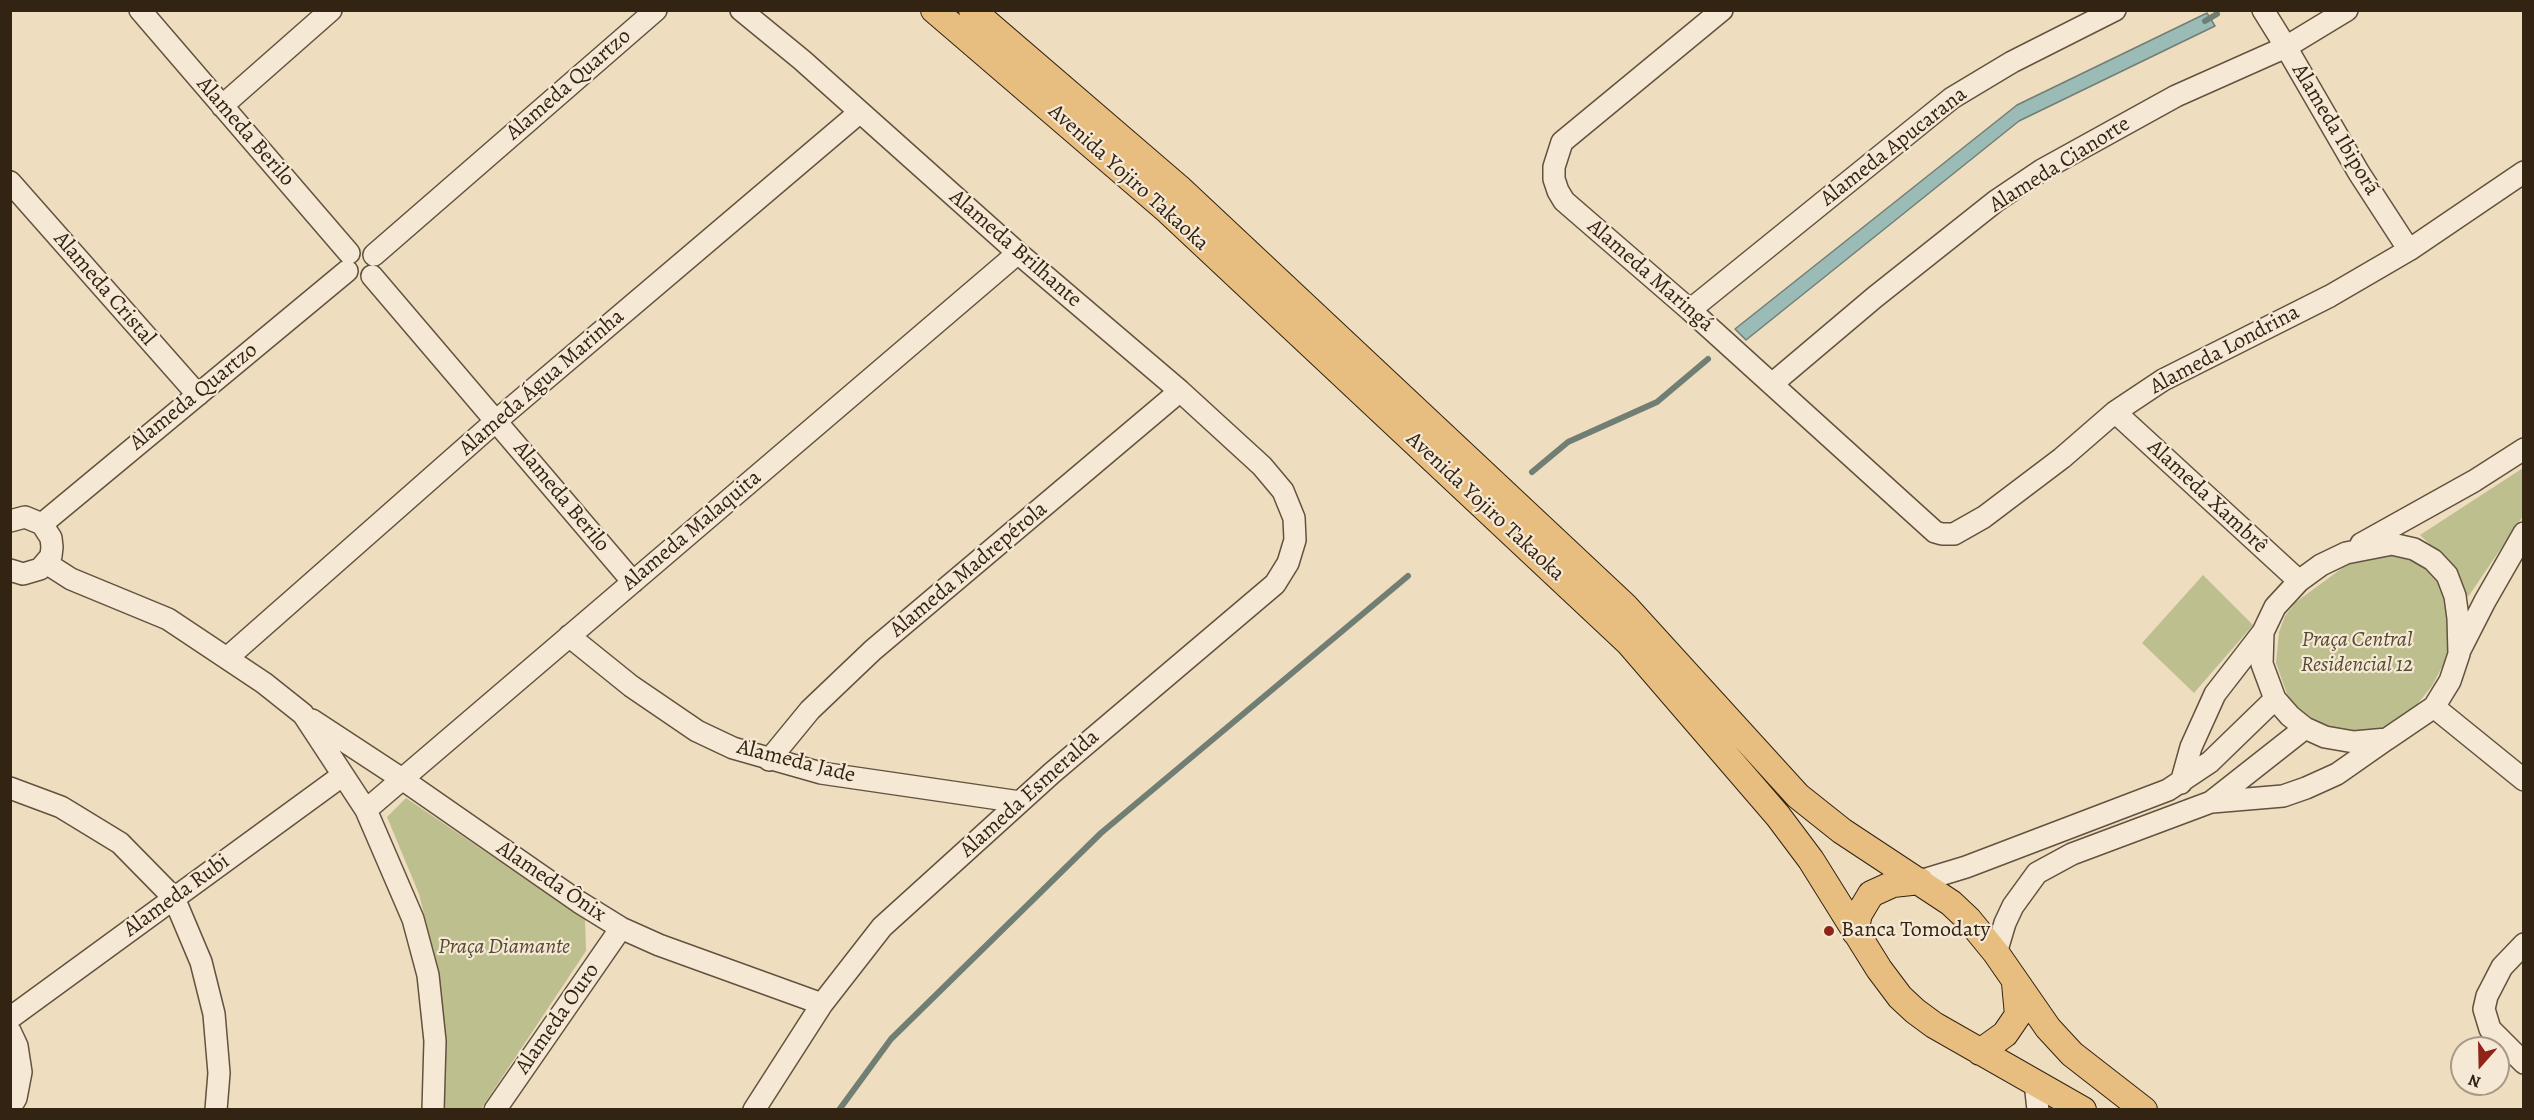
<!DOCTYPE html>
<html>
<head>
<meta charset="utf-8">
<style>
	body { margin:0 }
	#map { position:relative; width:2534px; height:1120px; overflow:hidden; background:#efddc0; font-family:Alegreya,serif }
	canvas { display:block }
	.frame { position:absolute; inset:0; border:12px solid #332312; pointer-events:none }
	.north { position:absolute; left:2450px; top:1036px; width:60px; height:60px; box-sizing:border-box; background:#f5e9d6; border:2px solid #a79a88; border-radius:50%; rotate:200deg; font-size:16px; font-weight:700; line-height:24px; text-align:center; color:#332312 }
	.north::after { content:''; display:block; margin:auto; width:21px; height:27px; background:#8f2418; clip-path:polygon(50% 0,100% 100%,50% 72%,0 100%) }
</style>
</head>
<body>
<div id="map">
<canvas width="2534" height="1120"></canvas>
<div class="frame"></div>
<div class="north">N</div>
</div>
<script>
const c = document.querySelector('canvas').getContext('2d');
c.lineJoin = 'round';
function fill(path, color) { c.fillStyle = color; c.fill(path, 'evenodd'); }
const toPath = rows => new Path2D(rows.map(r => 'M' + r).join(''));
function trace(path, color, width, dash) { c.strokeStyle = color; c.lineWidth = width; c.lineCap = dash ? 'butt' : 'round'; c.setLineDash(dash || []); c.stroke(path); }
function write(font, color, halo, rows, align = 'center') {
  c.font = font + ' Alegreya,serif'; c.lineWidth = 4.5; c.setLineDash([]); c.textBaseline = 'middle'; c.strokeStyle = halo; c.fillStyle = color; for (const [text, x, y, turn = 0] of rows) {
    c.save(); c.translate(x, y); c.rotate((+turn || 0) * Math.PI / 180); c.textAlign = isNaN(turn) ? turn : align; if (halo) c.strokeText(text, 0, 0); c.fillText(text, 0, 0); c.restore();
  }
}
fill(toPath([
	[2523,468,2523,516,2468,597,2453,567,2420,535],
	[2399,552,2438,575,2446,595,2450,643,2443,665,2432,686,2415,707,2388,728,2366,735,2337,732,2311,723,2298,711,2287,694,2276,663,2279,632,2285,616,2296,602,2345,566,2360,558],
	[2203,575,2253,625,2194,693,2142,643],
	[406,798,585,919,586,951,481,1109,439,1109,444,1042,440,978,419,894,387,817]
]), '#bebf8f');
const water = toPath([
	[2207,13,2215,26,2019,121,1746,340,1735,329,2017,105,2207,13]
]);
fill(water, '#9abbb6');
trace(water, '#717e74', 1.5);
trace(toPath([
	[2205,21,2217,14],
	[1532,472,1568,442,1657,402,1708,359],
	[839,1110,891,1039,1101,833,1408,576]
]), '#717e74', 6);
const minor = toPath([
	[140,10,349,253],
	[741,10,802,60,1018,253,1180,391,1262,466,1283,491,1294,518,1295,540,1288,563,1275,584,1052,773,882,927,822,1004,754,1110],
	[1722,10,1562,142,1554,167,1554,179,1558,191,1564,201,1690,310,1935,532,1942,534,1954,534,1984,517,2062,458,2115,412,2163,380,2330,296,2409,250,2524,172],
	[2263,10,2286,47,2359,173,2409,250],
	[222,106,331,10],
	[10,182,198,395],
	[374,255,656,10],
	[372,276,633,582],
	[1690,310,1952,98,2012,62,2115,10],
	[1772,384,1875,297,1996,201,2042,170,2176,96,2286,47,2347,10],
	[2115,412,2299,581],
	[10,521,25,517,42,524,51,538,52,547,51,556,40,569,23,574,10,570],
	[42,524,347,271],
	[2361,544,2474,481,2524,449],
	[2392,544,2414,549,2433,560,2447,575,2455,596,2458,618,2459,654,2450,681,2434,707,2387,739,2354,742,2325,737,2305,728,2290,716,2275,699,2262,664,2263,632,2275,607,2299,581,2321,565,2346,553,2392,544],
	[46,563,71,579,168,619,264,683,303,714,366,810,413,919,428,975,435,1041,433,1110],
	[569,636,631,686,697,731,733,748,821,773,1020,802],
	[2460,650,2485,601,2524,533],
	[227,658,496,421,860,112],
	[2434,707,2524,780],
	[312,720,402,779,579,902,621,928,659,945,822,1004],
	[769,760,810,710,873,650,1180,391],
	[2181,783,2191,747,2215,694,2263,632],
	[10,788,61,807,120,843,174,898,201,962,214,1014,219,1073,216,1110],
	[2212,802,2283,796,2306,788,2337,774,2387,739],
	[366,810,1018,253],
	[1920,881,1966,867,2168,790,2210,762,2275,699],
	[2524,944,2502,967,2487,996,2484,1009,2490,1029,2524,1063],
	[1996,953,2005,923,2013,906,2037,873,2072,854,2211,802,2305,728],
	[10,1018,343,775],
	[10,1031,17,1046,21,1072,16,1098,10,1108],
	[2035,1082,2038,1110],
	[495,1110,621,928]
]);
const major = toPath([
	[934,10,1168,211,1629,643,1778,816,1811,860,1879,969,1900,997,1915,1011,1934,1025,2083,1110],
	[972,10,1178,187,1625,606,1798,796,1842,831,1951,903,1969,920,1996,953,2048,1028,2072,1054,2144,1110],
	[1855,932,1859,914,1871,894,1893,884,1920,881],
	[1980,1052,2005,1034,2018,1015,2015,983]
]);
trace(minor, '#62523e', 24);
trace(major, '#332312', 28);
trace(minor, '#f5e9d6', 21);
trace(major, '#e8be80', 26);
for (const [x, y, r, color] of [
	[1829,931,6,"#8f2418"]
]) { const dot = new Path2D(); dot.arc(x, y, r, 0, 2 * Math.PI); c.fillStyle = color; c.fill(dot); trace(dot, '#f5e9d6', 2); }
write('22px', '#332312', '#f5e9d6', [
	["Alameda Quartzo",569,85,-41],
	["Alameda Ibiporã",2335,130,59],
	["Alameda Berilo",245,132,49],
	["Alameda Apucarana",1894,147,-38],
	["Alameda Cianorte",2060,165,-32],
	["Avenida Yojiro Takaoka",1128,178,42],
	["Alameda Brilhante",1015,249,41],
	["Alameda Maringá",1650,276,41],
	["Alameda Cristal",104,289,49],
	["Alameda Londrina",2225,350,-28],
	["Alameda Água Marinha",542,383,-41],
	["Alameda Quartzo",194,397,-39],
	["Alameda Berilo",561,497,50],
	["Alameda Xambrê",2207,497,43],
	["Avenida Yojiro Takaoka",1485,507,43],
	["Alameda Malaquita",692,531,-40],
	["Alameda Madrepérola",969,570,-40],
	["Alameda Jade",796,762,14],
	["Alameda Esmeralda",1030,794,-42],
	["Alameda Ônix",551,882,34],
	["Alameda Rubi",177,896,-36],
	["Alameda Ouro",558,1019,-55]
]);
write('italic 22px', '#564a31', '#f5e9d6', [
	["Praça Central",2357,641],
	["Residencial 12",2357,666],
	["Praça Diamante",504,948]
]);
write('22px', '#332312', '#f5e9d6', [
	["Banca Tomodaty",1841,931]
], 'left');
</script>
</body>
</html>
